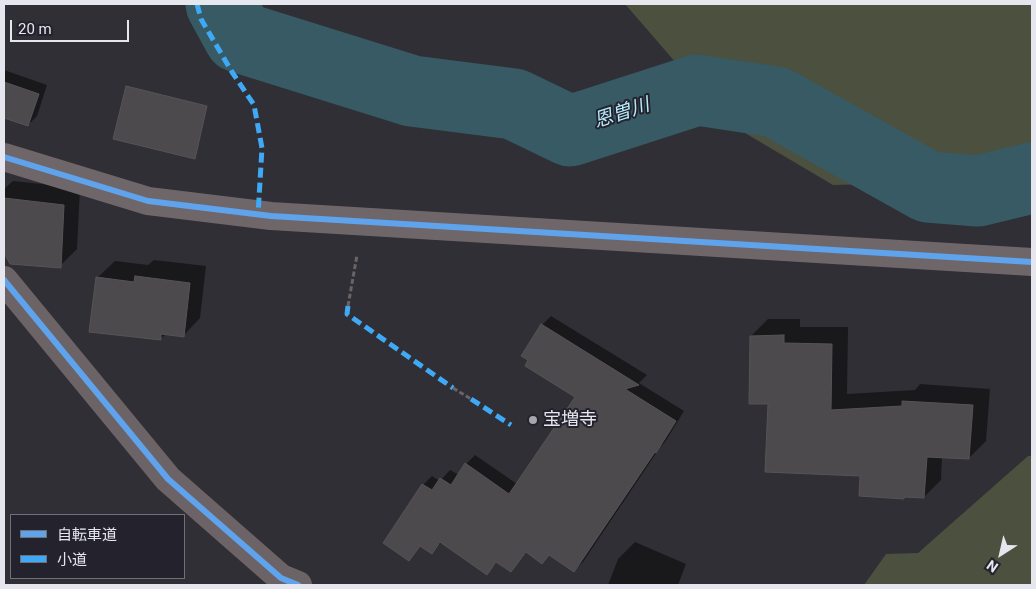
<!DOCTYPE html>
<html>
<head>
<meta charset="utf-8">
<style>
	body { margin:0 }
	#map { position:relative; width:1036px; height:589px; overflow:hidden; background:#2f2f35; font-family:Roboto,"Noto Sans JP",sans-serif }
	canvas { display:block }
	.frame { position:absolute; inset:0; border:5px solid #e6e6ee; pointer-events:none }
	.legend { position:absolute; left:10px; top:514px; width:175px; height:65px; box-sizing:border-box; background:#23222d; border:1px solid #71707a; margin:0; padding:6px 9px; list-style:none; font-size:15px; color:#e6e6ee }
	.legend li { display:flex; align-items:center; gap:10px; height:25px }
	.legend b { width:25px; border:1px solid #71707a }
	.north { position:absolute; left:976px; top:529px; width:50px; height:50px; -webkit-text-stroke:4px #23222d; paint-order:stroke; rotate:215deg; font-size:14px; font-weight:700; line-height:20px; text-align:center; color:#e6e6ee }
	.north::after { content:''; display:block; margin:auto; width:18px; height:22px; background:#e6e6ee; clip-path:polygon(50% 0,100% 100%,50% 72%,0 100%) }
	.scale { position:absolute; left:10px; top:20px; width:119px; height:22px; box-sizing:border-box; border:2px solid #e6e6ee; border-top:0; padding-left:6px; font-size:15px; line-height:18px; white-space:nowrap; color:#e6e6ee; -webkit-text-stroke:4px #23222d; paint-order:stroke }
</style>
</head>
<body>
<div id="map">
<canvas width="1036" height="589"></canvas>
<div class="frame"></div>
<ul class="legend">
<li><b style="height:6px;background:#60a3ed"></b>自転車道</li>
<li><b style="height:6px;background:#3fa9f5"></b>小道</li>
</ul>
<div class="north">N</div>
<div class="scale">20 m</div>
</div>
<script>
const c = document.querySelector('canvas').getContext('2d');
c.lineJoin = 'round';
function fill(path, color) { c.fillStyle = color; c.fill(path, 'evenodd'); }
const toPath = rows => new Path2D(rows.map(r => 'M' + r).join(''));
function trace(path, color, width, dash) { c.strokeStyle = color; c.lineWidth = width; c.lineCap = dash ? 'butt' : 'round'; c.setLineDash(dash || []); c.stroke(path); }
function write(font, color, halo, rows, align = 'center') {
  c.font = font + ' Roboto,"Noto Sans JP",sans-serif'; c.lineWidth = 4; c.setLineDash([]); c.textBaseline = 'middle'; c.strokeStyle = halo; c.fillStyle = color; for (const [text, x, y, turn = 0] of rows) {
    c.save(); c.translate(x, y); c.rotate((+turn || 0) * Math.PI / 180); c.textAlign = isNaN(turn) ? turn : align; if (halo) c.strokeText(text, 0, 0); c.fillText(text, 0, 0); c.restore();
  }
}
fill(toPath([
	[625,4,1032,4,1032,180,833,185,728,123],
	[1028,456,1032,456,1032,585,864,585,886,554,918,553]
]), '#4b513e');
fill(toPath([
	[220,4,240,4,234,13,225,22,215,17],
	[4,70,47,85,37,116,28,125,4,117],
	[13,181,80,188,77,249,60,266,11,263,4,250,4,189],
	[154,260,206,266,200,318,183,336,166,334,160,339,97,278,115,261,148,265],
	[551,316,647,375,639,383,684,411,665,442,659,449,583,562,574,570,550,554,542,562,527,552,511,571,498,561,487,574,442,542,431,552,421,545,409,559,385,543,423,485,432,476,440,481,450,470,459,475,466,464,475,455,517,484,576,397,523,356,542,325],
	[768,319,800,319,800,327,848,327,847,394,915,390,920,384,990,389,986,441,969,458,942,456,941,480,924,497,905,496,903,498,862,475,769,403,751,336],
	[635,542,686,564,678,585,608,585,618,559]
]), '#0007');
trace(toPath([
	[221,4,239,37,412,91,514,104,570,131,697,90,776,102,928,187,978,191,1032,178]
]), '#375a64', 71);
const building = toPath([
	[4,82,39,94,28,126,4,118,4,82],
	[126,86,207,106,195,159,113,139,126,86],
	[4,198,64,205,61,268,10,264,4,253,4,198],
	[135,276,190,283,184,337,161,334,161,340,89,332,96,277,134,282,135,276],
	[541,324,639,385,625,389,676,421,656,453,655,452,574,572,549,555,542,564,526,552,511,572,496,562,487,575,440,542,432,554,420,546,409,561,383,543,422,484,432,490,440,478,451,485,465,463,509,494,575,397,525,366,528,360,521,356,541,324],
	[784,335,784,343,832,344,831,410,902,406,902,401,973,405,969,459,927,457,924,498,904,497,904,499,859,496,860,476,765,472,768,404,749,404,750,336,784,335]
]);
fill(building, '#4d4a4e');
trace(building, '#575355', 1);
trace(toPath([
	[348,306,357,255],
	[453,388,471,399]
]), '#6a6467', 3, [5, 2.5]);
trace(toPath([
	[4,280,168,479,281,578,298,585]
]), '#6c6367', 28);
trace(toPath([
	[4,157,148,201,271,216,1032,262]
]), '#6f666a', 28);
trace(toPath([
	[197,4,201,19,232,72,254,105,262,148,258,215],
	[348,306,347,314,453,388],
	[471,399,511,425]
]), '#3fa9f5', 5, [10, 5]);
trace(toPath([
	[4,157,148,201,271,216,1032,262],
	[4,280,168,479,281,578,298,585]
]), '#60a3ed', 6);
for (const [x, y, r, color] of [
	[533,420,5,"#a6a6ad"]
]) { const dot = new Path2D(); dot.arc(x, y, r, 0, 2 * Math.PI); c.fillStyle = color; c.fill(dot); trace(dot, '#23222d', 2); }
write('18px', '#e6e6ee', '#23222d', [
	["宝増寺",543,420]
], 'left');
write('italic 19px', '#b5edfe', '#23222d', [
	["恩曽川",622,114,-18]
]);
</script>
</body>
</html>
